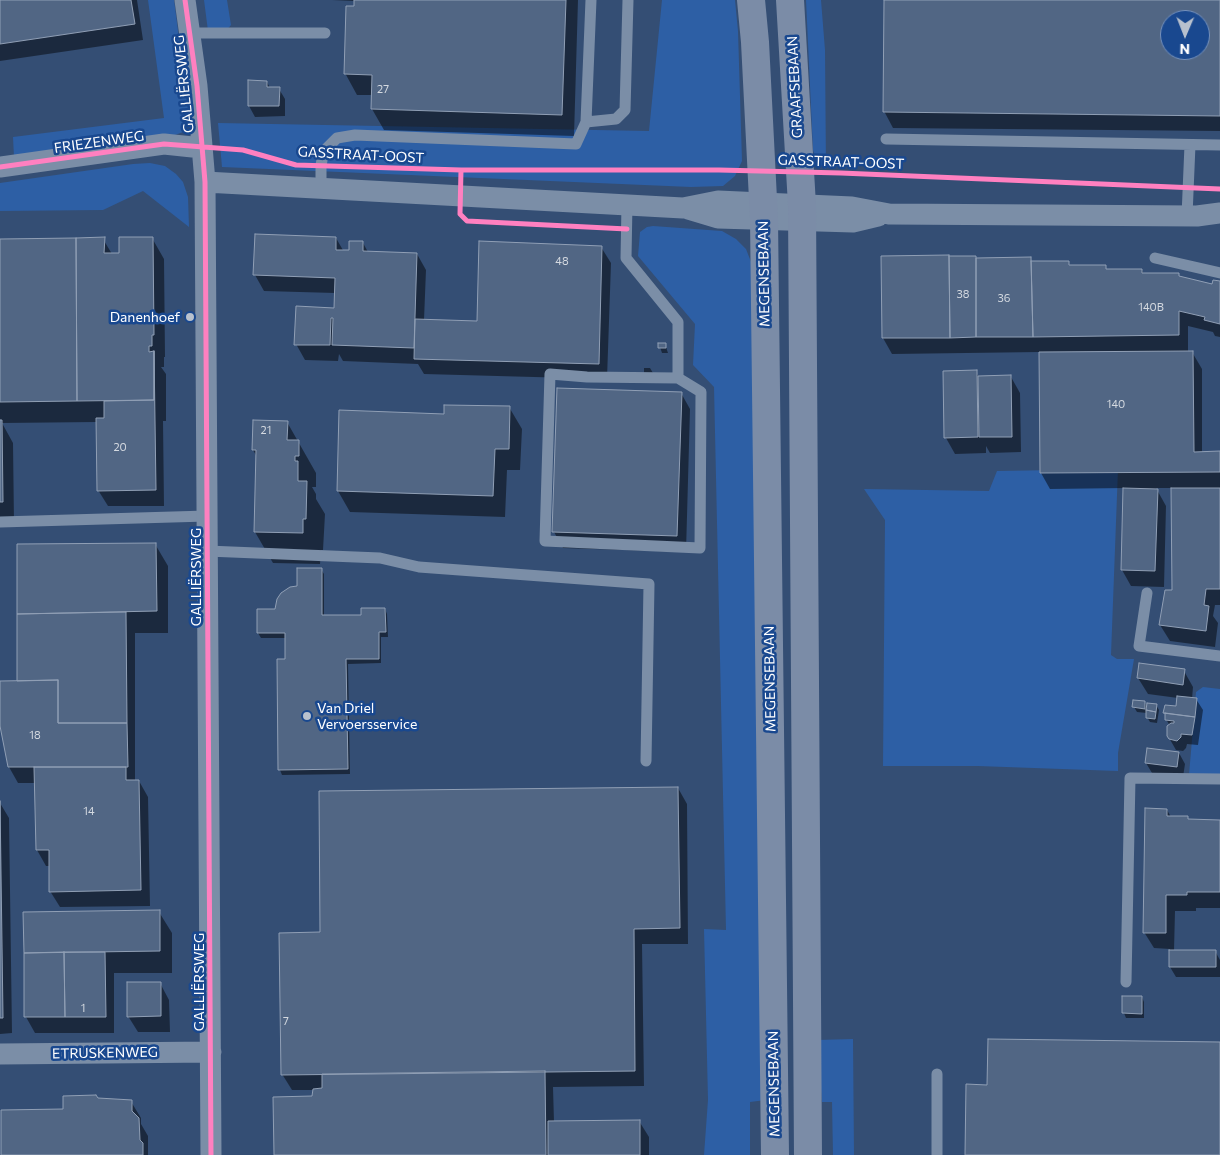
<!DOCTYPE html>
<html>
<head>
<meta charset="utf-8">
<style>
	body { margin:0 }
	#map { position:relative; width:1220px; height:1155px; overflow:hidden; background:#344e74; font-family:Commissioner,sans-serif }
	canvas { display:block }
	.north { position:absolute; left:1160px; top:10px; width:50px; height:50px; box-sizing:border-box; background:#19488f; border:1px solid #7591bc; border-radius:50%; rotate:181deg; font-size:14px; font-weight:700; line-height:20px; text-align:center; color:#fff }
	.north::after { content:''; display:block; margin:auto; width:18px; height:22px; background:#b8c1ce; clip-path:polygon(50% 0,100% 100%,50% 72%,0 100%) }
</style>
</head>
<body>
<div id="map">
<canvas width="1220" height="1155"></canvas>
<div class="north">N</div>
</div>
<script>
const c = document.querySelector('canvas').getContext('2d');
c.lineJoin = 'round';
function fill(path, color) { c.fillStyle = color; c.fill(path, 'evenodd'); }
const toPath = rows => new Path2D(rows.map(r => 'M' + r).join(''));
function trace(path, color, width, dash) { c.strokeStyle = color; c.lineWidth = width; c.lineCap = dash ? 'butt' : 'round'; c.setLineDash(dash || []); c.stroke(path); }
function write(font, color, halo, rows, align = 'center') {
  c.font = font + ' Commissioner,sans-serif'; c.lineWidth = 5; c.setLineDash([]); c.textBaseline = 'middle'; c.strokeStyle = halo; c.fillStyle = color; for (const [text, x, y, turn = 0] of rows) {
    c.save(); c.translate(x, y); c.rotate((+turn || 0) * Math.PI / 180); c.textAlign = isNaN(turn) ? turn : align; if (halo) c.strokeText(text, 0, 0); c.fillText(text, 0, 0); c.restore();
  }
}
fill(toPath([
	[148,0,174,0,189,115,187,125,183,132,175,135,14,157,13,137,164,118],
	[204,0,227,0,231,25,225,32,208,31],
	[662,0,735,0,738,31,742,161,735,176,723,186,691,187,222,167,218,123,649,131],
	[806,0,821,0,825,50,826,169,817,162,813,150],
	[150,163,165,166,176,174,183,182,188,197,189,227,143,191,103,210,0,211,0,183,133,164],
	[653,226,722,231,736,239,746,249,753,267,766,1100,750,1102,750,1155,704,1155,708,1100,704,929,726,930,714,387,693,365,695,324,638,256,640,232,647,227],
	[1118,469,1111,655,1117,659,1134,659,1118,753,1118,771,978,766,883,766,885,520,864,489,989,491,997,471],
	[1203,687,1220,689,1220,777,1189,775,1196,692],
	[853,1039,854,1155,833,1155,832,1102,822,1102,817,1040]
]), '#2d5fa5');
fill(toPath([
	[0,0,137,0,143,40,0,61],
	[332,0,578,0,574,136,384,130,372,109,372,95,357,95,345,73,355,1],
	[885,0,1220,0,1220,131,893,128,884,111],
	[1170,20,1200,20,1200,50,1170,50],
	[250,82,267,82,270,88,279,89,285,99,285,116,255,117,249,106],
	[152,238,164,259,165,357,164,357,164,367,161,367,166,374,166,421,163,421,164,506,108,506,98,490,97,422,2,423,13,443,14,523,0,524,0,240,103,239,112,254,120,254],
	[336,238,344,252,350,252,363,243,368,252,417,254,426,270,424,320,478,322,601,247,611,263,607,379,424,374,418,364,343,361,339,354,338,361,305,360,296,344,335,309,335,293,264,291,255,275],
	[977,259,1030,259,1033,263,1068,262,1071,267,1105,266,1107,271,1142,270,1144,275,1178,274,1180,277,1213,285,1220,283,1220,337,1215,336,1213,332,1188,326,1188,352,1192,352,1202,369,1202,453,1220,453,1220,605,1215,605,1213,616,1218,623,1215,647,1170,641,1160,625,1173,591,1172,488,1156,488,1166,506,1164,587,1131,586,1122,570,1125,488,1050,489,1041,473,1040,352,892,354,883,338],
	[659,344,665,344,668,353,662,353],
	[644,368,650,368,653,373,644,374],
	[976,372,979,377,1011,377,1020,393,1021,452,990,453,986,446,986,453,955,454,946,438],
	[558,389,681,393,690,409,686,552,563,548,554,532],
	[509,407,522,429,520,470,507,470,505,517,350,512,338,491,445,415],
	[287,422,316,473,316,487,312,487,316,494,316,499,325,514,323,550,321,550,320,564,273,563,255,532,257,457,253,450],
	[155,544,168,566,168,633,135,633,135,781,139,781,148,797,150,906,60,907,50,891,50,866,46,866,37,850,36,783,18,783,9,767,0,719,0,682,18,682,18,545],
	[321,569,324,574,324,616,362,616,385,609,387,614,388,637,381,637,381,663,348,664,350,774,282,775,280,770,286,660,286,638,261,638,258,633,258,610,276,610,299,587],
	[1184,671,1193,687,1192,699,1196,699,1203,710,1198,745,1187,744,1186,748,1183,751,1176,750,1168,736,1170,726,1166,719,1177,708,1178,698,1148,694,1138,678],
	[1145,703,1148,708,1156,705,1159,710,1157,723,1150,722,1147,717,1147,713,1137,712,1134,707],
	[1179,753,1185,764,1183,777,1152,773,1146,763],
	[678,788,687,804,688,944,642,944,644,1086,553,1087,554,1122,639,1121,649,1137,649,1155,275,1155,314,1098,314,1090,292,1090,282,1074,322,933],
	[0,803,9,818,12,1033,0,1034],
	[1167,810,1171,817,1187,817,1189,820,1220,821,1220,908,1196,908,1196,911,1175,911,1174,951,1215,951,1220,960,1220,977,1176,977,1170,967,1170,949,1154,948,1144,932],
	[159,912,172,933,172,973,114,973,114,1033,35,1033,26,1017,24,913],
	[160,983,169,1000,170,1032,138,1032,128,1016],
	[1124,997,1142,997,1144,1002,1144,1018,1126,1018,1124,1013],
	[98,1100,130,1100,141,1118,141,1124,148,1136,148,1155,2,1155,64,1110]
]), '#0007');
const building = toPath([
	[0,0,131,0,135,24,0,44,0,0],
	[354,0,566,0,562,115,371,109,372,75,344,74,346,6,354,6,354,0],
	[884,0,1220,0,1220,116,883,112,884,0],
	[1170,20,1200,20,1200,50,1170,50,1170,20],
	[248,80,267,81,267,87,280,87,279,106,248,106,248,80],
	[255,234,336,237,336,250,349,250,349,241,363,241,363,251,417,253,414,348,332,345,333,318,331,318,330,345,294,345,296,306,334,308,335,278,253,275,255,234],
	[105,237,104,253,119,253,119,237,153,237,154,335,152,335,152,346,149,346,149,352,154,351,154,400,77,401,76,238,105,237],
	[76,238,77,401,0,402,0,239,76,238],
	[479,241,602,246,599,364,414,359,415,319,477,321,479,241],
	[949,255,950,338,882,338,881,256,949,255],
	[949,256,976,256,976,337,950,338,949,256],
	[1031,257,1033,337,976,337,976,258,1031,257],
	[1031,261,1069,261,1069,265,1106,265,1106,269,1142,269,1142,273,1179,273,1179,276,1212,284,1213,280,1220,281,1220,324,1204,320,1205,317,1179,311,1179,335,1033,337,1031,261],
	[658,343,666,343,666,348,658,348,658,343],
	[154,351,156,490,97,491,96,418,104,418,104,401,154,400,154,351],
	[1193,351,1194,452,1220,451,1220,472,1040,473,1039,352,1193,351],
	[977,370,978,437,944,438,943,371,977,370],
	[1011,375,1012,437,979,437,978,376,1011,375],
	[557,388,682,392,677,536,552,532,557,388],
	[444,405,510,406,509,449,495,449,493,496,337,491,339,410,444,414,444,405],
	[0,420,2,420,3,502,0,502,0,420],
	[253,420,288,421,287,440,299,440,299,456,295,456,295,461,298,461,298,481,307,481,306,519,303,519,303,533,254,532,256,450,252,450,253,420],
	[1123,488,1158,489,1155,571,1121,570,1123,488],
	[1171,488,1220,488,1220,589,1206,589,1204,605,1209,606,1206,631,1159,625,1165,590,1172,590,1171,488],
	[156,543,157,611,17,614,17,544,156,543],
	[297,568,322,568,322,615,361,615,361,608,385,608,386,632,379,632,379,659,346,659,348,769,278,770,277,659,285,659,285,633,257,633,257,609,275,609,277,599,281,593,290,587,297,586,297,568],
	[126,612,127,723,58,723,58,680,17,681,17,614,126,612],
	[1139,663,1185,669,1183,685,1137,678,1139,663],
	[58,680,58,723,127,723,128,767,8,767,0,726,0,681,58,680],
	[1177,696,1197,698,1195,717,1163,713,1165,705,1176,706,1177,696],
	[1133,700,1145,701,1145,709,1132,707,1133,700],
	[1147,703,1157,704,1156,712,1146,710,1147,703],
	[1146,710,1156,712,1155,719,1146,718,1146,710],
	[1165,713,1195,717,1192,735,1181,734,1181,737,1177,741,1169,739,1167,736,1167,726,1171,723,1174,723,1174,721,1165,720,1165,713],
	[1147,748,1179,752,1177,767,1145,763,1147,748],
	[34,767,126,767,126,780,139,780,141,890,49,892,49,850,36,850,34,767],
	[678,787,680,928,634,929,635,1071,281,1075,279,933,320,932,319,791,678,787],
	[0,801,3,1018,0,1018,0,801],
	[1145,808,1167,809,1167,816,1188,816,1188,819,1220,820,1220,892,1187,892,1187,895,1166,895,1166,933,1143,933,1145,808],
	[160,910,160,951,24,953,23,912,160,910],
	[1169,950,1216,950,1216,967,1169,967,1169,950],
	[64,952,105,952,106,1017,65,1017,64,952],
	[64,952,65,1017,24,1017,24,953,64,952],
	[127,982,161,982,161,1016,127,1017,127,982],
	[1122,996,1142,996,1142,1014,1122,1013,1122,996],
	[988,1039,1220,1042,1220,1155,965,1155,966,1084,987,1085,988,1039],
	[545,1071,546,1155,274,1155,273,1097,312,1096,313,1089,322,1088,322,1074,545,1071],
	[96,1095,98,1098,132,1100,132,1111,139,1118,140,1140,143,1143,143,1155,1,1155,1,1110,63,1109,63,1096,96,1095],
	[640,1120,640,1155,548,1155,548,1121,640,1120]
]);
fill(building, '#516684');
trace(building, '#909fb5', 1);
trace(toPath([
	[190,33,325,33],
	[586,122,616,119,625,110,628,0],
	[886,139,1220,145],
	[321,188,321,165,324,151,337,138,355,135,576,144,586,122,591,0],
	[627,204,626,258,678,322,678,378],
	[1187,216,1190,145],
	[1155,258,1220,273],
	[550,374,587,377,678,378,701,392,700,548,545,541,550,374],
	[0,522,207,516],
	[207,551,380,558,419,567,649,584,646,761],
	[1147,593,1139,646,1220,656],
	[1126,982,1130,778,1220,779],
	[937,1155,937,1074]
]), '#7b8ea7', 11);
trace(toPath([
	[185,0,197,86,205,182,211,1155],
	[0,167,164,144,202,148],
	[205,182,683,208,718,201,852,207,889,214,1197,216,1220,213],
	[688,209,718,218,853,222,878,216],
	[0,1054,211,1052]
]), '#7b8ea7', 21);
trace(toPath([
	[751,0,755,42,764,219,775,1155],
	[790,0,802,205,808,1155]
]), '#7b8ca7', 28);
trace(toPath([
	[185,0,197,86,205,182,211,1155],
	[0,167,164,144,243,150,296,165,461,170,719,170,841,173,1220,189],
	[461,170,460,214,467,221,627,229]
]), '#ff80c0', 5);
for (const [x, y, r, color] of [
	[190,317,5,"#b8c1ce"],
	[307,716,5,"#b8c1ce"]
]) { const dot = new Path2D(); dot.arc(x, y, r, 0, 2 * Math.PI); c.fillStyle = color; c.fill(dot); trace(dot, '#19488f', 2); }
write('11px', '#d4d9e0', null, [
	["27",383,89],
	["48",562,261],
	["38",963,294],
	["36",1004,298],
	["140B",1151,307],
	["140",1116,404],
	["21",266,430],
	["20",120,447],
	["18",35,735],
	["14",89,811],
	["1",83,1008],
	["7",286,1021]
]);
write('14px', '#fff', '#19488f', [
	["GALLIËRSWEG",184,84,-96],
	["GRAAFSEBAAN",795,87,-93],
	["FRIEZENWEG",99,142,-8],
	["GASSTRAAT-OOST",361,155,3],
	["GASSTRAAT-OOST",841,162,2],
	["MEGENSEBAAN",764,274,-91],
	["GALLIËRSWEG",196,577,-90],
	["MEGENSEBAAN",770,679,-91],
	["GALLIËRSWEG",199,982,-90],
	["ETRUSKENWEG",105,1053,-1],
	["MEGENSEBAAN",774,1084,-91]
]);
write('14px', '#fff', '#19488f', [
	["Danenhoef",180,317],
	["Van Driel",317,708,"left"],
	["Vervoersservice",317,724,"left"]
], 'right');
</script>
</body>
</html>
